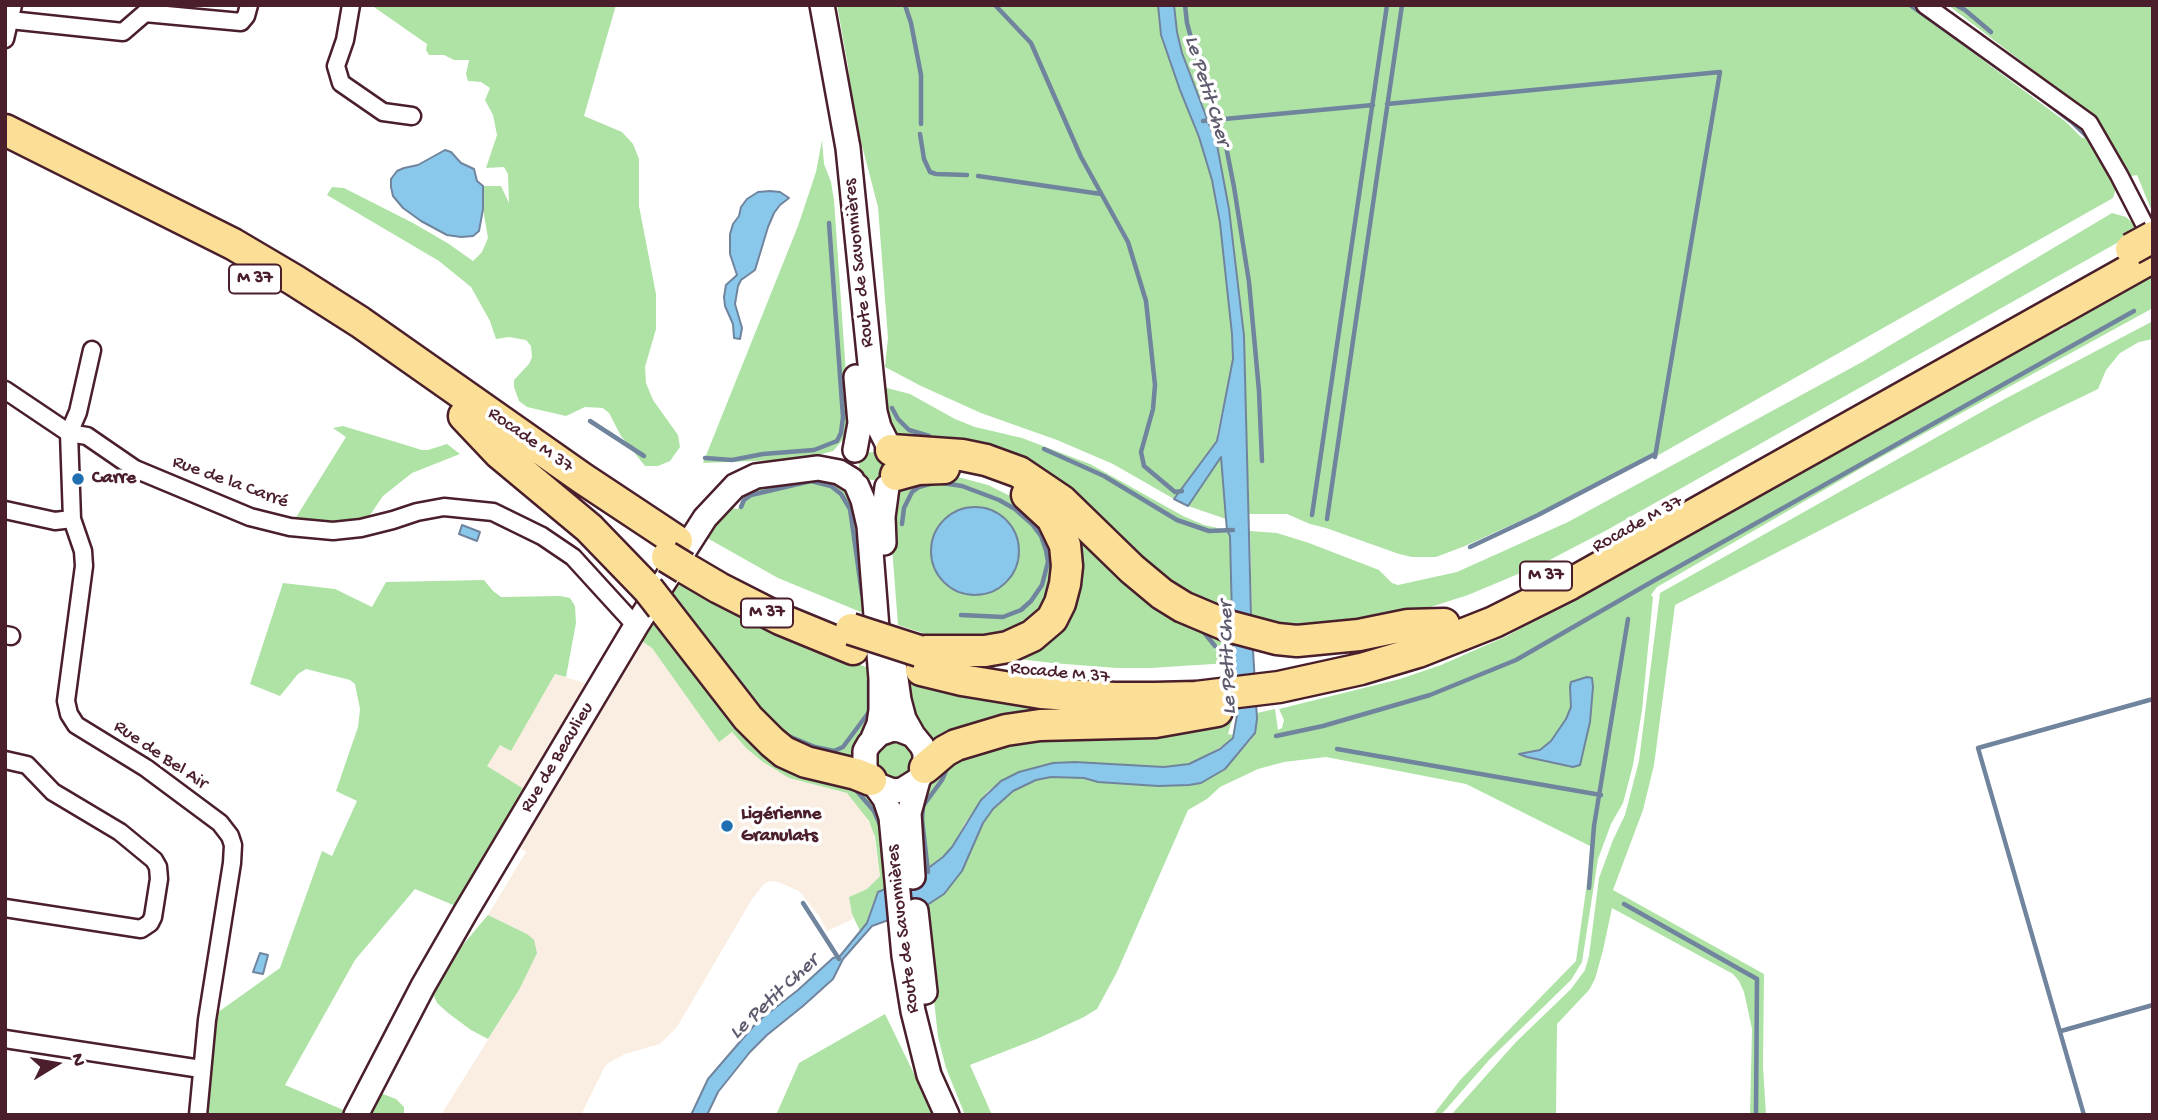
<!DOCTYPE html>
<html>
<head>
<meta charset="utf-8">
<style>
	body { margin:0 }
	#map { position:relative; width:2158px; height:1120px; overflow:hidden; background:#fff; font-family:"Gochi Hand",sans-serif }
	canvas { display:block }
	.frame { position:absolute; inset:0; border:7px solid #4a1f2b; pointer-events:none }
	.north { position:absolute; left:21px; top:1029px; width:70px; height:70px; -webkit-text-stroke:5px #fff; paint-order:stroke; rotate:79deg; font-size:19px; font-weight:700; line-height:28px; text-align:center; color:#4a1f2b }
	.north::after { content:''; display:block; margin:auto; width:24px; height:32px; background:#4a1f2b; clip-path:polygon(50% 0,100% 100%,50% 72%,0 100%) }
</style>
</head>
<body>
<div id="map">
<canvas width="2158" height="1120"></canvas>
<div class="frame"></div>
<div class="north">N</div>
</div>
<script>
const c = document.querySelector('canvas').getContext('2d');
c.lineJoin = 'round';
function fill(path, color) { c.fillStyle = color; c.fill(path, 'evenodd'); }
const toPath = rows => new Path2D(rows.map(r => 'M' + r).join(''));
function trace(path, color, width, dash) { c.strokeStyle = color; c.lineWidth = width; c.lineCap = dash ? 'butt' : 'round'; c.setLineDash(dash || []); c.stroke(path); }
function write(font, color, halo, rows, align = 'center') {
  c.font = font + ' "Gochi Hand",sans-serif'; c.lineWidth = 7; c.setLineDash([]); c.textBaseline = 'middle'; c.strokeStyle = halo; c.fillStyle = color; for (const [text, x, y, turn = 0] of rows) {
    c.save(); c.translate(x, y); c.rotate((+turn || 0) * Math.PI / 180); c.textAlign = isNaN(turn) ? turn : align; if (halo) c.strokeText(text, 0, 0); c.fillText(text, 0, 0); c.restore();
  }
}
fill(toPath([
	[640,640,652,648,719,741,732,732,746,748,763,762,789,778,847,793,859,806,873,829,880,876,867,889,849,897,853,919,827,931,820,917,799,891,778,882,770,881,764,884,752,899,677,1027,660,1044,625,1054,608,1063,604,1068,581,1115,441,1115,519,990,527,934,488,915,526,852,513,843],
	[555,674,591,685,527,791,486,766,500,744,511,750]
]), '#faede1');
fill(toPath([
	[371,5,616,5,584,116,622,132,633,144,639,159,639,206,656,294,656,329,645,367,646,383,653,400,678,435,680,447,670,461,658,466,645,466,621,436,609,413,603,408,585,407,566,416,527,407,519,401,514,387,514,380,529,364,532,357,531,346,526,340,509,337,496,339,490,321,471,287,439,261,327,195,332,187,344,188,413,223,449,244,473,261,482,252,488,238,483,209,483,186,501,186,509,203,508,174,504,167,486,168,497,135,493,115,485,100,490,88,481,82,468,81,466,74,469,60,454,60,444,55,429,55,426,50,427,44],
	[837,5,1909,5,2066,122,2082,138,2105,132,2081,107,1948,5,2153,5,2153,214,2137,175,2119,178,2113,198,1655,457,1650,459,1650,454,1579,494,1465,546,1436,557,1412,557,1399,554,1326,528,1310,524,1287,514,1249,514,1244,336,1232,334,1233,359,1217,434,1217,441,1174,499,1113,464,1057,440,981,413,921,386,885,367,888,338,878,207,852,107,848,66],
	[822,140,824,164,831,182,834,200,849,417,847,435,833,451,804,459,703,463,798,226,816,172],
	[2112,213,2126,217,2140,230,1607,530,1542,564,1468,595,1387,621,1328,632,1252,622,1250,531,1277,533,1309,543,1379,570,1392,583,1398,585,1457,572,1568,522,1862,362],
	[2153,273,2153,308,1872,462,1657,587,1651,595,1653,597,1642,710,1633,765,1623,803,1611,824,1598,859,1582,962,1571,980,1490,1059,1441,1115,1433,1115,1461,1079,1576,961,1592,847,1466,784,1326,757,1284,762,1258,769,1220,787,1207,799,1188,810,1117,972,1097,1009,1084,1017,1039,1038,970,1065,992,1115,965,1115,946,1068,938,1037,924,907,944,894,962,871,983,823,993,809,1013,791,1036,780,1051,777,1084,778,1098,782,1158,786,1189,786,1201,783,1225,769,1251,740,1255,733,1257,713,1275,709,1278,730,1282,728,1284,720,1279,709,1400,679,1441,665,1507,636,1807,467,1810,468,1859,441,1858,438,2057,325,2060,330,2065,327,2063,322],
	[1570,687,1593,687,1590,722,1580,765,1573,767,1527,757,1521,754,1540,750,1551,741,1566,719,1571,707],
	[2153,321,2153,339,2139,342,2120,353,2106,370,2098,389,2040,417,1675,605,1654,765,1643,810,1613,890,1764,974,1763,1066,1766,1115,1750,1115,1752,1029,1744,992,1739,981,1733,974,1612,908,1603,950,1595,979,1589,990,1557,1024,1556,1115,1451,1115,1516,1042,1571,989,1585,970,1589,956,1599,878,1613,840,1625,815,1639,761,1660,593,2001,401],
	[887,388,910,394,955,419,975,427,1022,438,1090,464,1183,516,1204,525,1227,530,1230,536,1232,601,1226,604,1228,611,1191,602,1090,516,897,438,891,431,879,392],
	[343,426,422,450,428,450,447,444,460,454,412,473,383,496,361,528,290,527,346,437,333,428],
	'859 466a14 14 0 1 1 28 0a14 14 0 1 1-28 0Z',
	[1221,456,1223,489,1226,519,1188,506],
	[954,476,988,485,1026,504,1052,535,1054,597,1018,635,944,640,898,625,890,522,895,499,908,482],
	[933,537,1017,566,1010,577,1001,587,933,565,931,551],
	[803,478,829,480,837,484,850,494,857,511,868,615,778,578,700,534,728,508,738,509,743,497,747,494,770,485],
	[1064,525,1227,634,1228,663,1151,668,1117,668,1052,663,1003,657,1038,641],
	[676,579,849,661,875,670,876,706,854,767,782,739,666,597],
	[484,580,493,591,501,597,560,596,570,598,575,606,576,623,566,677,555,674,511,751,500,745,487,766,527,791,458,907,415,889,355,960,285,1085,355,1115,197,1115,207,1020,280,968,322,851,332,856,357,801,336,791,358,727,360,709,355,684,350,680,306,669,298,674,280,696,250,684,283,583,335,589,372,607,386,582],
	[654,618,739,722,854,783,870,797,881,810,892,886,878,893,867,923,860,931,852,914,849,897,867,889,880,876,875,837,869,821,847,793,789,778,763,762,746,748,732,732,719,742,652,648,640,640],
	[901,680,961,693,1082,709,936,750,914,726],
	[1233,717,1228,734,1233,735,1232,741,1189,764,1164,767,1075,762,1053,763,1019,772,1001,781,987,792,965,823,952,847,937,863,919,875,915,827,925,793,943,763,1022,735,1168,728],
	[888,738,915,748,916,770,898,782,878,775,873,753],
	[488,915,527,934,534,940,537,953,519,990,488,1039,471,1030,448,1013,437,1003,434,996,435,989,445,970,461,947],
	[885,1014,934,1115,776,1115,799,1063],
	[370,1089,396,1099,404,1107,404,1115,356,1115]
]), '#aee3a5');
const water = toPath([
	[1158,5,1174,5,1177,32,1182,53,1217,145,1229,209,1244,336,1251,615,1257,719,1255,733,1225,769,1201,783,1189,785,1158,786,1098,782,1084,778,1051,777,1036,780,1013,791,993,809,983,823,962,871,944,894,924,907,872,926,843,959,833,979,803,1006,767,1035,750,1052,718,1092,707,1115,691,1115,708,1079,757,1022,798,990,833,958,840,956,867,923,878,892,919,875,943,857,952,847,981,800,1001,781,1019,772,1053,763,1075,762,1164,767,1189,764,1220,749,1233,738,1237,715,1233,660,1230,536,1227,530,1226,519,1221,457,1188,506,1174,499,1217,441,1233,359,1232,334,1220,223,1212,180,1199,137,1180,90,1161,35,1158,5],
	[445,150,451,152,461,163,474,169,477,181,483,186,483,209,479,231,473,236,461,237,447,235,421,221,403,208,393,196,391,187,391,179,397,171,404,168,418,165,445,150],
	[770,191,780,192,789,198,780,205,774,213,768,227,755,270,741,280,738,286,735,304,742,328,740,339,734,338,733,324,725,306,724,297,726,285,737,275,730,254,730,234,733,224,739,216,741,207,747,199,758,192,770,191],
	'931 551a44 44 0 1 1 88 0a44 44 0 1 1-88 0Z',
	[462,525,480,532,477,541,459,534,462,525],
	[1587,677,1592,678,1593,687,1590,722,1580,765,1573,767,1527,757,1519,754,1540,750,1551,741,1566,719,1571,707,1570,687,1571,682,1587,677],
	[260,953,268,955,263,974,253,972,260,953]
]);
fill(water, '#8ac8eb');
trace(water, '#70849e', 2);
trace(toPath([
	[905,5,911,23,921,75,921,124],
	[995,5,1031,43,1081,157,1128,242,1146,301,1155,385,1153,409,1141,452,1144,466,1175,492,1182,491],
	[1185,5,1187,23,1193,45,1224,136,1234,187,1249,282,1259,391,1262,461],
	[1910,5,2043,100,2073,123,2093,142],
	[1956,5,1965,10,1991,32],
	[1387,104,1720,72,1655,457],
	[1203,121,1373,105],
	[920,134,924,159,930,172,936,174,967,175],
	[978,176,1101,194],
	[892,408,898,419,909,430,929,436],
	[590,421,644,456],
	[1044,449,1104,476,1177,520,1209,531,1233,530],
	[705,458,732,460,763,454,814,450,837,441,841,433,843,417,829,223],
	[942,483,962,486,999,500,1015,509,1032,524,1041,536,1046,550,1048,562,1042,585,1031,601,1021,610,1003,617,961,615],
	[741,507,744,500,751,495,811,481,831,486,841,494,850,509,862,594],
	[1312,515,1387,5],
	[1327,519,1402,5],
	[902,524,904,508,912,492,919,487,933,483],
	[1470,547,1538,515,1655,454],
	[1202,630,1215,646],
	[786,735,815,747,834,751,843,747,869,712,869,680],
	[1276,736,1323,726,1430,695,1516,660,1655,580,2134,311],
	[1337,749,1601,795],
	[855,789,874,811,881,827],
	[928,872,922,819,923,806,942,780,948,766],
	[1589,888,1594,826,1628,619],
	[803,903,839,959],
	[1624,904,1757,979,1756,1115],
	[2061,1031,2153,1005],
	[2084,1115,1978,748,2153,699]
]), '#70849e', 4.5);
const street = toPath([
	[351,5,345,40,336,66,341,83,383,112,412,116],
	[1925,5,2089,123,2119,175,2153,241],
	[10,20,123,32,145,13,241,22,246,16,249,5],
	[5,39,13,5],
	[92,350,78,412,69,433,72,519,83,551,84,566,66,701,69,714,76,725,146,768,220,823,230,836,233,845,232,863,207,1020,198,1115],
	[5,390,69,433,87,436,135,469,250,517,290,527,333,531,361,528,393,520,417,512,444,507,493,512,542,536,573,557,636,626],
	[5,510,55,521,72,519],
	[5,635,11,636],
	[5,760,27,765,53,792,120,832,154,860,158,867,159,879,153,917,150,923,141,929,5,908],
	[5,1039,201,1069]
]);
const secondary = toPath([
	[822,5,848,148,875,412,879,427,889,447],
	[855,450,860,423,856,377],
	[857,486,863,500,869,526,881,679,881,710,879,724,873,738],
	[884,543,883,517,887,487],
	[894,664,899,700,904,719,913,735],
	[875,784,893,791,902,790,918,780,925,768,925,753,922,746,913,735,900,730,893,729,879,734,869,744,865,751,865,766,867,774,885,799,891,817,904,956,913,1011,929,1075,947,1115],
	[913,877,909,813,918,780],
	[916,911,925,992],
	[356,1115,423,986,465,913,636,626,705,518,735,486,756,476,818,468,839,472,852,480]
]);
const highway = toPath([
	[5,130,233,244,294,280,360,322,582,478,677,541],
	[464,416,499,453,589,528,648,589],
	[891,450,962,455,986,460,1019,472,1062,501,1132,569,1162,594,1183,607,1228,626,1277,639,1297,641,1359,635,1408,625,1444,624],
	[896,475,918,469,944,468],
	[685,568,719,588,780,619,853,649],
	[662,607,748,718,772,742,784,752,806,762,856,774,871,780],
	[919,651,985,651,1008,647,1032,636,1052,619,1060,603,1065,584,1067,566,1065,545,1052,518,1027,495],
	[921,670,962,680,1041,693,1114,698,1155,698,1196,697,1279,687,1361,669,1418,652,1494,622,1570,584,2153,257],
	[925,768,945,751,956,745,1006,730,1040,725,1155,722,1217,711]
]);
trace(street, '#4a1f2b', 21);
trace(secondary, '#4a1f2b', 28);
trace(highway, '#4a1f2b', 35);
trace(street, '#fff', 16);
trace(secondary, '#fff', 23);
trace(highway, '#fbdf96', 30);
const highwayBridge = toPath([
	[2131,249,2153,237],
	[667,557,685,568],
	[648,589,662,607],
	[851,629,919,651]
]);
trace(highwayBridge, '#4a1f2b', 35, []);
trace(highwayBridge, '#fbdf96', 30);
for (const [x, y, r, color] of [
	[78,479,7,"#1f6fb2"],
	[727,826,7,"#1f6fb2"]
]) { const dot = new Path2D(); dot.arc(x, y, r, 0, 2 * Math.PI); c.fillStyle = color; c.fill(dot); trace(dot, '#fff', 2.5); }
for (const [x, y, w] of [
	[255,279,52],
	[1546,576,52],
	[767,613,52]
]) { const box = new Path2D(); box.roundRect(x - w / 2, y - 14.5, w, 29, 5); c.fillStyle = '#fff'; c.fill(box); trace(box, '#4a1f2b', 2); }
write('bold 18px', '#4a1f2b', null, [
	["M 37",255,279],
	["M 37",1546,576],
	["M 37",767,613]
]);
write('19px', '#4a1f2b', '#fff', [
	["Route de Savonnières",860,263,-96],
	["Rocade M 37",530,441,35],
	["Rue de la Carré",230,483,20],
	["Rocade M 37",1638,525,-29],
	["Rocade M 37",1060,674,5],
	["Rue de Bel Air",160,756,34],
	["Rue de Beaulieu",558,758,-59],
	["Route de Savonnières",904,929,-97]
]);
write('bold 19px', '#4a1f2b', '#fff', [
	["Carre",92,479],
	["Ligérienne",741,815],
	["Granulats",741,837]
], 'left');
write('italic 21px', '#605a6e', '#fff', [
	["Le Petit Cher",1206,91,73],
	["Le Petit Cher",1229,658,-92],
	["Le Petit Cher",775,998,-43]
]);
</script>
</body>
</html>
